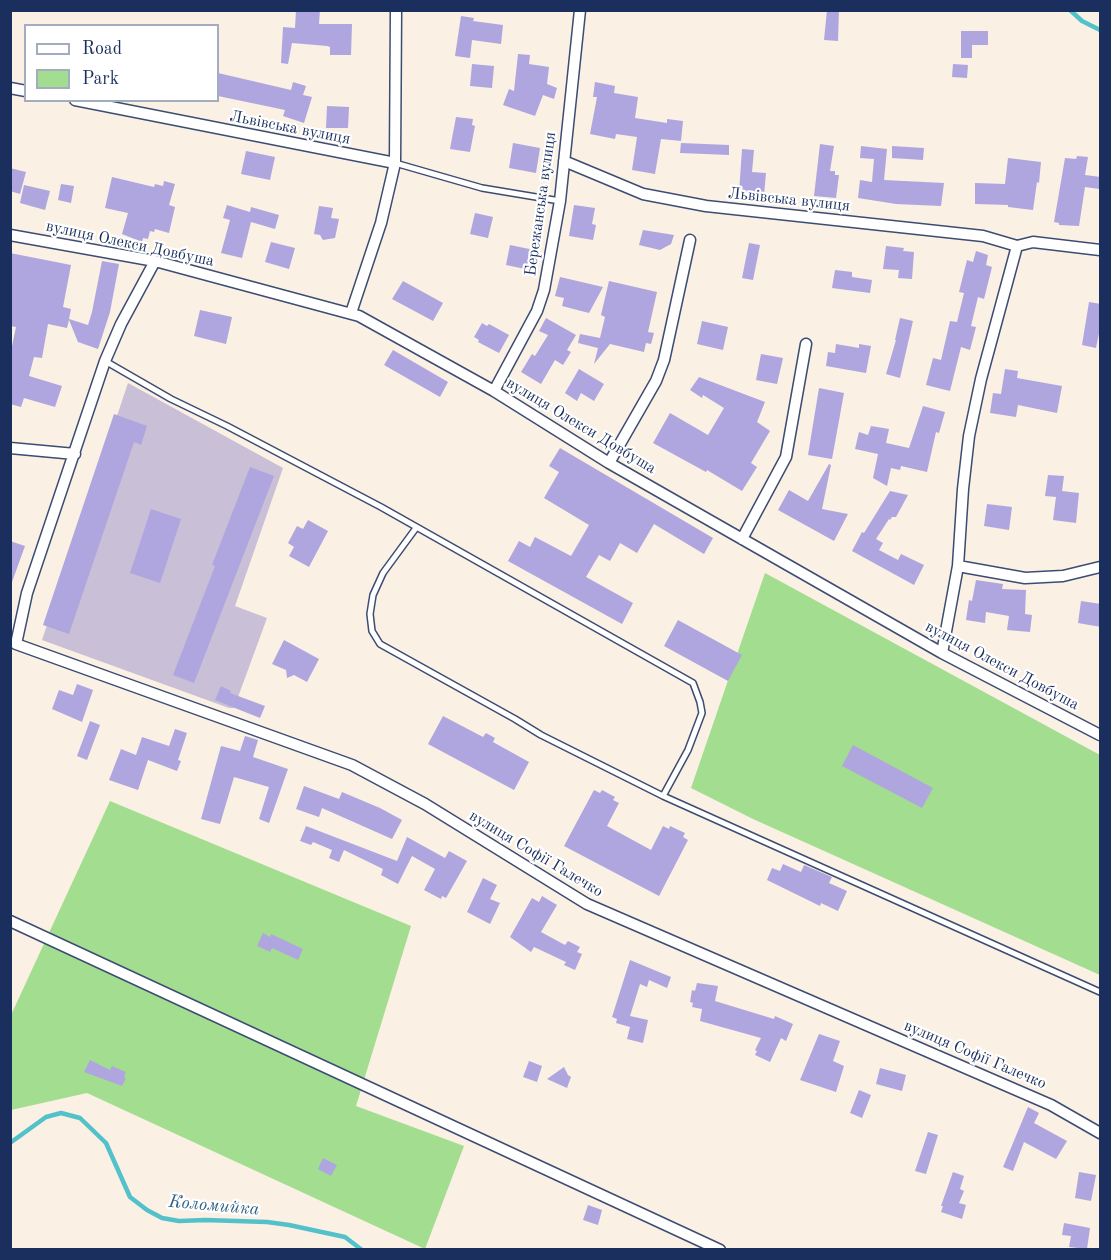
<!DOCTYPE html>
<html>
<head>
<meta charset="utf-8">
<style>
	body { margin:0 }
	#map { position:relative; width:1111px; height:1260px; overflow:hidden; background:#faf0e3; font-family:"Old Standard TT",serif }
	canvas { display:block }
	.frame { position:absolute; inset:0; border:12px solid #1b2f5e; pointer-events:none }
	.legend { position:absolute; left:24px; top:24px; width:195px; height:78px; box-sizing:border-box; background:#fff; border:2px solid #a4acbf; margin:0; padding:8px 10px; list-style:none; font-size:18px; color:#1b2f5e }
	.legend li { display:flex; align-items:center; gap:12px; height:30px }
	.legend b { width:30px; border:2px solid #a4acbf }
</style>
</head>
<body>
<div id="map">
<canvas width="1111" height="1260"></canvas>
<div class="frame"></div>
<ul class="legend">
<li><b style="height:8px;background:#fff"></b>Road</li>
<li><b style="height:16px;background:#a3dd90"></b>Park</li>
</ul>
</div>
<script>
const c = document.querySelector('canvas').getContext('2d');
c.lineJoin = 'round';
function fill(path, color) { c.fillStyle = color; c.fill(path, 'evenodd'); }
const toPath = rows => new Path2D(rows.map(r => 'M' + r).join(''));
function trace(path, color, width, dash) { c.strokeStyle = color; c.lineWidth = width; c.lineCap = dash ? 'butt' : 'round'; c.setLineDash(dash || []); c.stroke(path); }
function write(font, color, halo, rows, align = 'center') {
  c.font = font + ' "Old Standard TT",serif'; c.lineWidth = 4.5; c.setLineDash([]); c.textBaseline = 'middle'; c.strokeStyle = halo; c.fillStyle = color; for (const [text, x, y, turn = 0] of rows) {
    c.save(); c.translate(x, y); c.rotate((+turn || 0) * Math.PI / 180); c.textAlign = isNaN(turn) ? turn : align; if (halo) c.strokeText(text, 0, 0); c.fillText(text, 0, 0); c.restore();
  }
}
fill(toPath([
	[128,383,283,468,235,606,267,618,234,708,229,708,42,640]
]), '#c9bfd7');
fill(toPath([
	[765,573,1100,755,1100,975,753,819,691,788],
	[110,801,411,926,356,1106,464,1146,425,1249,87,1093,11,1110,11,1015]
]), '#a3dd90');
trace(toPath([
	[1070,10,1082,21,1100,30],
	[10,1143,46,1117,61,1113,80,1118,106,1143,130,1197,147,1210,162,1218,179,1221,205,1220,267,1222,289,1225,345,1237,362,1250]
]), '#53c1ca', 4.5);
fill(toPath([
	[296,10,320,10,319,24,352,24,351,55,330,55,330,47,327,46,292,43,288,64,281,63,283,27,295,28],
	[827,10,839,10,838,41,824,40],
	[461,16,474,18,473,21,503,25,501,44,472,40,470,58,455,56],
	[961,31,988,31,988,45,972,45,972,58,961,58],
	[518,54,530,55,529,64,549,67,547,84,557,88,554,99,543,95,535,116,503,105,509,89,514,91],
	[472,64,494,66,492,88,470,86],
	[953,64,968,65,967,78,952,77],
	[218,73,291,90,293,82,306,86,303,95,312,97,304,123,283,116,285,110,218,96],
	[595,82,615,86,614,93,638,97,635,118,667,123,667,119,683,121,681,141,661,139,655,174,632,170,637,137,616,134,615,139,590,134,597,97,593,97],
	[327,106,349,107,348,128,326,128],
	[456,117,473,119,472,125,475,126,470,152,450,149],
	[513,143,540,148,536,173,509,168],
	[681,143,729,145,729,155,680,153],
	[820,144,834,146,830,171,835,171,835,175,839,175,836,198,814,196],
	[861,146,887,149,884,180,944,183,941,206,896,204,858,198,860,180,872,182,874,159,860,158],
	[892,146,924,148,923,160,892,158],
	[742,149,754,150,752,172,766,173,764,195,739,193],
	[246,151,275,157,270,180,241,174],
	[1077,156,1088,157,1085,175,1101,177,1099,189,1085,187,1079,226,1059,225,1059,223,1054,222,1065,158,1076,159],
	[1008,158,1041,162,1039,183,1037,182,1033,210,1008,207,1008,205,975,204,975,183,1005,184],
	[10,168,26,172,20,194,10,191],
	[112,177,154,187,155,184,163,186,164,181,175,184,169,205,175,207,169,233,155,229,154,232,150,231,148,239,143,238,142,242,122,234,128,213,105,208],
	[61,184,74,186,71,203,58,200],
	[24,185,50,191,45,210,20,203],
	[227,205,250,212,251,207,279,215,275,229,251,222,242,258,221,253,230,220,223,218],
	[574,205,595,208,592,224,596,225,593,240,569,236],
	[319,206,333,208,331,218,339,219,335,238,323,240,320,235,314,234],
	[475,213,493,217,488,238,470,234],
	[643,230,674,235,671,244,660,250,639,245],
	[271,242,295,248,289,269,265,262],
	[749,243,760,245,753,280,742,278],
	[510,245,534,250,530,270,506,265],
	[886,246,904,248,903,251,914,252,912,279,898,278,899,270,883,269],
	[976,251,988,255,986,265,992,267,984,299,978,297,971,326,976,327,970,350,961,347,950,391,926,385,933,358,941,360,950,321,957,322,964,293,959,292,967,260,973,262],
	[10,253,71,265,63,307,71,309,69,319,88,325,92,312,102,261,119,264,110,312,98,349,78,342,69,320,67,328,48,324,42,358,34,357,29,376,62,386,55,407,24,398,21,407,10,404,10,356,16,327,10,326],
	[835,270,852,272,852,277,872,280,870,293,832,288],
	[560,277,603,287,589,313,562,306,564,298,555,296],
	[403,281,443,303,433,321,392,299],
	[609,281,657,292,648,332,654,333,651,344,646,343,644,352,610,344,594,364,598,348,578,343,580,334,600,338,605,317,601,315],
	[1089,302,1101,304,1101,324,1096,348,1082,345],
	[200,310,232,317,226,344,194,336],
	[546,318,576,335,567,350,571,352,563,365,555,360,541,384,521,372,532,354,535,356,548,335,539,331],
	[900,318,913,321,900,378,886,374,896,340,895,340],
	[702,321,728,327,723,350,697,344],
	[482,323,487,326,489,324,509,335,499,353,478,342,479,340,474,337],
	[836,344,859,348,859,344,871,346,866,373,826,366,828,352,835,353],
	[393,350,448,382,440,397,384,365],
	[761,354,783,358,777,384,756,380],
	[579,369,604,384,594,401,581,393,577,401,565,393],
	[1005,369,1018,371,1017,378,1062,386,1057,413,1018,405,1016,417,990,413,993,393,1001,394],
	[699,377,765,402,757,422,770,431,751,463,757,467,742,491,707,470,706,472,653,443,670,413,708,435,724,408,703,395,702,398,690,390],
	[819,388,844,393,832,459,808,455],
	[923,406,945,412,939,433,936,432,927,472,901,466,900,470,891,468,887,486,873,478,878,454,855,449,859,432,868,435,871,426,889,429,886,443,909,448],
	[114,414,147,426,141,445,134,442,69,634,43,625],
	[560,448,713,538,704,554,654,524,637,553,620,543,610,561,599,555,586,577,633,603,622,624,508,561,519,541,530,547,535,537,571,556,589,525,544,498,559,472,549,466],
	[829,464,831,465,822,509,848,514,834,541,778,510,789,490,808,501],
	[250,467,274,476,194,683,173,675,215,566,212,565],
	[1048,475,1064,476,1062,491,1079,493,1076,523,1053,520,1056,497,1045,496],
	[890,491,908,495,896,517,892,517,890,520,889,519,876,539,883,543,879,550,898,560,901,554,924,565,914,585,852,551,862,532,864,533],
	[987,504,1012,507,1009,530,984,526],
	[151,509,181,519,160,583,130,573],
	[308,520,328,531,309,567,289,556,294,547,288,543,297,526,303,529],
	[10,541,25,546,12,582,10,581],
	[976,580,1003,584,1002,589,1026,590,1025,614,1032,615,1030,632,1007,630,1009,616,986,612,985,623,966,620,969,600,972,601],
	[1081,601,1101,604,1101,627,1078,623],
	[678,620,742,655,728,681,664,646],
	[284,640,319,659,307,682,294,675,287,678,286,670,272,664],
	[77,684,93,690,82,722,52,709,59,690,73,695],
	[221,686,231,691,230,693,265,706,260,718,215,700],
	[443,716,483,737,486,733,495,738,493,742,529,762,514,790,428,744],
	[90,721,100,725,87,760,77,756],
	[175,729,187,733,178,760,181,761,177,771,148,760,138,790,109,780,121,749,136,755,142,737,169,746],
	[245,736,258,740,253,757,288,769,269,823,259,819,269,787,234,777,220,824,201,819,221,746,240,751],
	[853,745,933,788,922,808,842,766],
	[304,786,339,799,342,792,380,808,402,820,392,839,322,808,319,817,296,809],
	[594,790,600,793,602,790,615,797,613,800,619,803,607,826,651,850,663,826,669,829,670,826,685,833,683,837,688,840,659,896,564,846],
	[306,826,397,861,407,837,445,858,449,851,467,861,446,898,442,896,441,899,424,890,435,869,412,856,398,884,381,875,383,869,344,850,339,862,329,858,332,850,313,842,311,845,300,841],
	[783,864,801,872,804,865,832,877,829,883,847,891,838,911,821,903,820,906,767,880,772,868,780,871],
	[483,878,497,885,490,899,500,903,490,924,467,912],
	[542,896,557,905,541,932,565,945,568,941,580,947,577,952,582,954,575,970,564,965,566,962,534,947,531,952,510,937,532,898,539,902],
	[263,933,270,937,271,934,303,949,298,960,272,948,270,952,257,946],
	[630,960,671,977,667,988,649,980,647,987,640,984,630,1016,648,1020,643,1043,627,1039,630,1027,616,1023,617,1019,612,1017],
	[697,983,718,986,715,1001,774,1019,775,1016,793,1024,786,1041,781,1038,770,1062,755,1055,757,1051,755,1050,761,1038,700,1021,702,1009,692,1007,693,1003,690,1002,692,990,695,991],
	[819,1034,840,1041,833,1061,844,1066,836,1092,800,1080],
	[90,1060,110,1070,112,1066,126,1072,124,1077,126,1078,122,1086,84,1072],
	[529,1061,542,1066,537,1082,523,1077],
	[564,1067,568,1075,571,1077,567,1088,547,1079],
	[880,1068,906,1075,902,1091,876,1084],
	[859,1090,871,1095,862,1118,850,1113],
	[1028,1107,1039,1113,1034,1123,1067,1141,1056,1159,1024,1142,1013,1171,1003,1167],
	[928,1132,938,1135,926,1174,915,1171],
	[323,1158,337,1165,331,1176,318,1169],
	[953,1172,964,1176,960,1189,964,1191,959,1203,966,1205,962,1219,941,1212,943,1206,941,1206],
	[1079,1172,1096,1175,1091,1201,1075,1198],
	[588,1205,602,1210,598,1225,583,1220],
	[1064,1223,1090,1228,1087,1249,1069,1247,1071,1236,1062,1235]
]), '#afa6df');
const service = toPath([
	[395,163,482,188,560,201],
	[105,361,171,399,227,426,381,507,693,683,700,702,702,713,688,750,663,796],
	[416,528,383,573,373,595,370,614,372,631,380,644,515,719,541,735,663,796,1100,992]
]);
const minor = toPath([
	[10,88,26,91],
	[75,100,395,163],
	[564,161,643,194,706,206,983,236,1017,246,1033,242,1100,250],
	[10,235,155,261,359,316,494,391,609,463,942,653,1100,735],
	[155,261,121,324,105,361,27,593,16,644,352,765,425,804,587,904,1051,1105,1100,1133],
	[351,313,381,223,395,163,396,10],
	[494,391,537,311,544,290,560,201,580,10],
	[10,448,75,454],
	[609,463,656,381,664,360,690,240],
	[742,539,786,457,806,344],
	[958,566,1025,578,1063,576,1100,567],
	[942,653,958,566,963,489,969,436,981,379,1017,246],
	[10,921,720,1250]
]);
trace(service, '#3c4c72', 8);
trace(minor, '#3c4c72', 13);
trace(service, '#fff', 5);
trace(minor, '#fff', 10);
write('16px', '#1b2f5e', '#fff', [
	["Львівська вулиця",290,128,11],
	["Львівська вулиця",789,200,6],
	["Бережанська вулиця",541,204,-82],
	["вулиця Олекси Довбуша",130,244,12],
	["вулиця Олекси Довбуша",581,426,31],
	["вулиця Олекси Довбуша",1002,666,28],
	["вулиця Софії Галечко",536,854,31],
	["вулиця Софії Галечко",975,1055,23]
]);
write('italic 18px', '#2f6284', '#fff', [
	["Коломийка",214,1206,5]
]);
</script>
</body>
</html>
